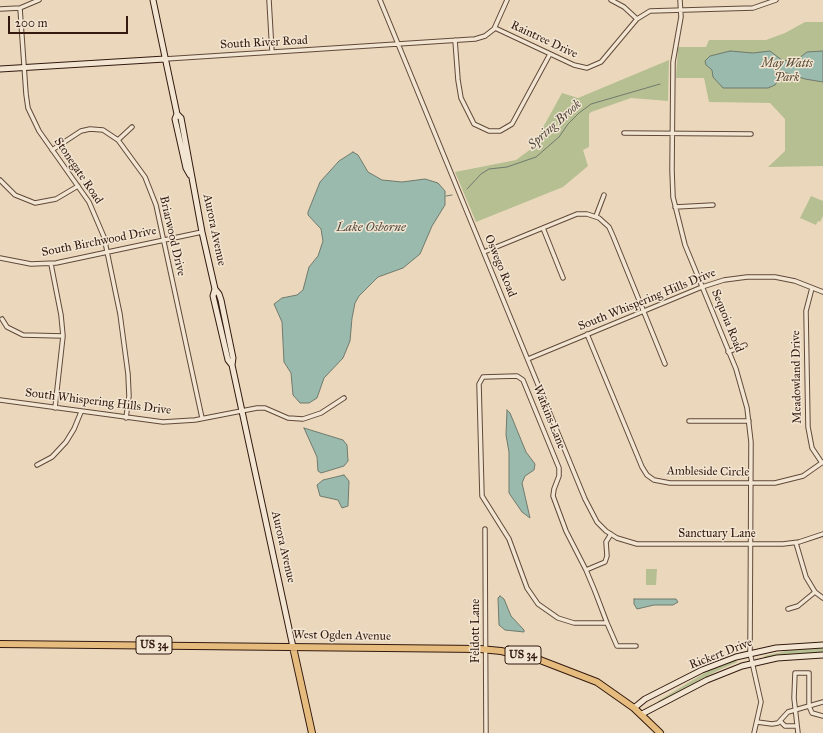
<!DOCTYPE html>
<html>
<head>
<meta charset="utf-8">
<style>
	body { margin:0 }
	#map { position:relative; width:823px; height:733px; overflow:hidden; background:#ebd8bc; font-family:"IM FELL Great Primer",serif }
	canvas { display:block }
	.scale { position:absolute; left:8px; top:16px; width:120px; height:18px; box-sizing:border-box; border:2px solid #33190f; border-top:0; padding-left:5px; font-size:12px; line-height:14px; white-space:nowrap; color:#33190f; -webkit-text-stroke:3px #f2e6d3; paint-order:stroke }
</style>
</head>
<body>
<div id="map">
<canvas width="823" height="733"></canvas>
<div class="scale">200 m</div>
</div>
<script>
const c = document.querySelector('canvas').getContext('2d');
c.lineJoin = 'round';
function fill(path, color) { c.fillStyle = color; c.fill(path, 'evenodd'); }
const toPath = rows => new Path2D(rows.map(r => 'M' + r).join(''));
function trace(path, color, width, dash) { c.strokeStyle = color; c.lineWidth = width; c.lineCap = dash ? 'butt' : 'round'; c.setLineDash(dash || []); c.stroke(path); }
function write(font, color, halo, rows, align = 'center') {
  c.font = font + ' "IM FELL Great Primer",serif'; c.lineWidth = 3; c.setLineDash([]); c.textBaseline = 'middle'; c.strokeStyle = halo; c.fillStyle = color; for (const [text, x, y, turn = 0] of rows) {
    c.save(); c.translate(x, y); c.rotate((+turn || 0) * Math.PI / 180); c.textAlign = isNaN(turn) ? turn : align; if (halo) c.strokeText(text, 0, 0); c.fillText(text, 0, 0); c.restore();
  }
}
fill(toPath([
	[805,22,823,22,823,166,768,167,785,151,785,119,770,103,709,102,704,78,676,78,678,47,706,47,709,40,766,40,785,33],
	[669,60,668,101,631,98,591,112,589,114,589,147,583,150,588,166,563,187,476,222,455,172,516,160,531,149,562,93,578,98],
	[811,196,823,201,823,216,820,222,818,221,816,225,800,218],
	[646,569,657,569,656,585,646,585],
	[800,648,823,648,823,653,765,658,764,656],
	[736,660,737,662,717,671,658,702,658,701,713,668]
]), '#b6bf92');
const water = toPath([
	[730,51,753,53,770,51,783,61,798,59,807,52,823,51,823,82,805,79,784,72,775,85,768,88,723,88,713,77,712,70,706,65,705,61,710,56,730,51],
	[353,152,358,155,368,172,382,180,402,182,425,179,438,183,445,191,445,205,432,226,420,254,403,268,378,277,359,296,355,303,352,318,350,341,343,358,324,378,317,398,309,403,300,403,293,395,291,373,284,362,282,322,274,304,282,298,297,295,303,290,309,267,318,256,323,241,321,229,308,215,308,212,320,182,339,161,353,152],
	[507,410,510,413,526,452,535,464,534,470,525,476,522,483,530,518,522,512,509,493,509,452,506,435,507,410],
	[304,428,343,440,347,445,348,461,344,466,321,473,318,471,317,457,304,428],
	[344,475,349,481,348,506,342,508,338,500,320,496,317,485,323,480,344,475],
	[500,596,504,599,511,616,524,630,524,632,505,630,499,625,498,598,500,596],
	[634,599,676,599,678,602,673,605,654,605,637,609,634,604,634,599]
]);
fill(water, '#99baac');
trace(water, '#707a6d', 1);
trace(toPath([
	[467,189,481,174,489,169,507,167,536,157,559,137,568,124,579,113,591,104,660,84],
	[446,196,452,195]
]), '#707a6d', 1);
const street = toPath([
	[269,0,272,52],
	[380,0,585,499,597,522,606,531,617,538,637,544,783,544,799,542,823,534],
	[611,0,624,7,637,19],
	[680,0,681,17,673,62,672,170,673,197,685,245,736,369,747,408,751,442,750,653,761,702,754,733],
	[20,8,26,94,28,108,39,131,89,202,104,237,120,314,128,374,129,396,126,418],
	[0,9,20,8,39,0],
	[495,28,574,65,587,68,601,62,637,19,650,11,753,8,776,0],
	[455,40,458,80,461,98,474,124,489,131,500,131,512,124,550,54],
	[165,59,475,39,485,36,494,29,507,0],
	[624,133,751,134],
	[118,140,132,127],
	[52,150,81,131,90,129,103,130,118,140,145,177,156,205,202,418],
	[0,180,15,195,35,203,56,199,78,186],
	[675,207,713,205],
	[596,216,604,195],
	[543,228,563,278],
	[484,252,577,214,587,214,599,218,609,227,613,236,665,364],
	[0,258,31,264,56,263,202,232],
	[51,264,61,315,63,336,55,408],
	[812,288,806,311,808,427,812,448,822,463],
	[2,319,7,327,23,335,63,336],
	[587,334,642,467,647,475,654,480,670,483,775,483,803,476,823,462],
	[728,352,745,345],
	[528,359,702,287,724,280,747,277,775,277,795,281,823,292],
	[0,400,163,422,195,420,257,408,265,408,288,418,303,419,321,413,344,398],
	[689,421,749,421],
	[37,465,52,457,66,442,74,429,81,412],
	[485,529,486,733],
	[796,543,806,577,815,592,823,598],
	[586,570,605,562,607,556,606,542,611,534],
	[788,609,798,606,815,592],
	[607,623,574,623,558,618,538,604,527,588,509,539,482,496,479,384,483,377,517,376,523,380,559,468,559,476,554,489,553,496,566,531,586,570,594,589,596,594,607,623,617,646,636,646],
	[780,721,785,726,797,726],
	[757,722,772,724,778,723,788,712,823,702],
	[798,733,794,698,795,673,809,673,809,706,812,713,823,716]
]);
const secondary = toPath([
	[153,0,177,114,175,119,186,168,190,175],
	[0,69,165,59],
	[177,114,181,118,202,232,215,289,219,294,221,300,233,358,232,365,293,647],
	[215,289,213,296,228,360,232,365],
	[634,708,645,699,702,670,736,657,776,648,823,645],
	[642,714,707,680,742,666,777,658,823,655]
]);
const primary = toPath([
	[0,644,480,649,501,651,540,660,597,682,634,708,660,733],
	[293,647,312,733]
]);
trace(street, '#61493a', 5.5);
trace(secondary, '#33190f', 7);
trace(primary, '#33190f', 8);
trace(street, '#f2e6d3', 3.5);
trace(secondary, '#f2e6d3', 5);
trace(primary, '#e6bc7e', 6);
for (const [x, y, w] of [
	[154,645,36],
	[523,655,36]
]) { const box = new Path2D(); box.roundRect(x - w / 2, y - 9, w, 18, 3); c.fillStyle = '#f2e6d3'; c.fill(box); trace(box, '#33190f', 1); }
write('bold 11px', '#33190f', null, [
	["US 34",154,645],
	["US 34",523,655]
]);
write('12px', '#33190f', '#f2e6d3', [
	["Raintree Drive",544,40,25],
	["South River Road",264,43,-3],
	["Stonegate Road",78,171,56],
	["Aurora Avenue",214,230,78],
	["Briarwood Drive",172,236,77],
	["South Birchwood Drive",99,242,-11],
	["Oswego Road",500,266,68],
	["South Whispering Hills Drive",647,300,-22],
	["Sequoia Road",727,321,68],
	["Meadowland Drive",797,377,-91],
	["South Whispering Hills Drive",98,402,7],
	["Watkins Lane",549,417,68],
	["Ambleside Circle",708,472,1],
	["Sanctuary Lane",717,534],
	["Aurora Avenue",283,547,77],
	["Feldott Lane",476,631,-90],
	["West Ogden Avenue",342,636,1],
	["Rickert Drive",721,654,-21]
]);
write('italic 12px', '#5a4b36', '#f2e6d3', [
	["May Watts",787,64],
	["Park",787,78]
]);
write('italic 13px', '#52493e', '#f2e6d3', [
	["Spring Brook",555,125,-42],
	["Lake Osborne",371,228]
]);
</script>
</body>
</html>
